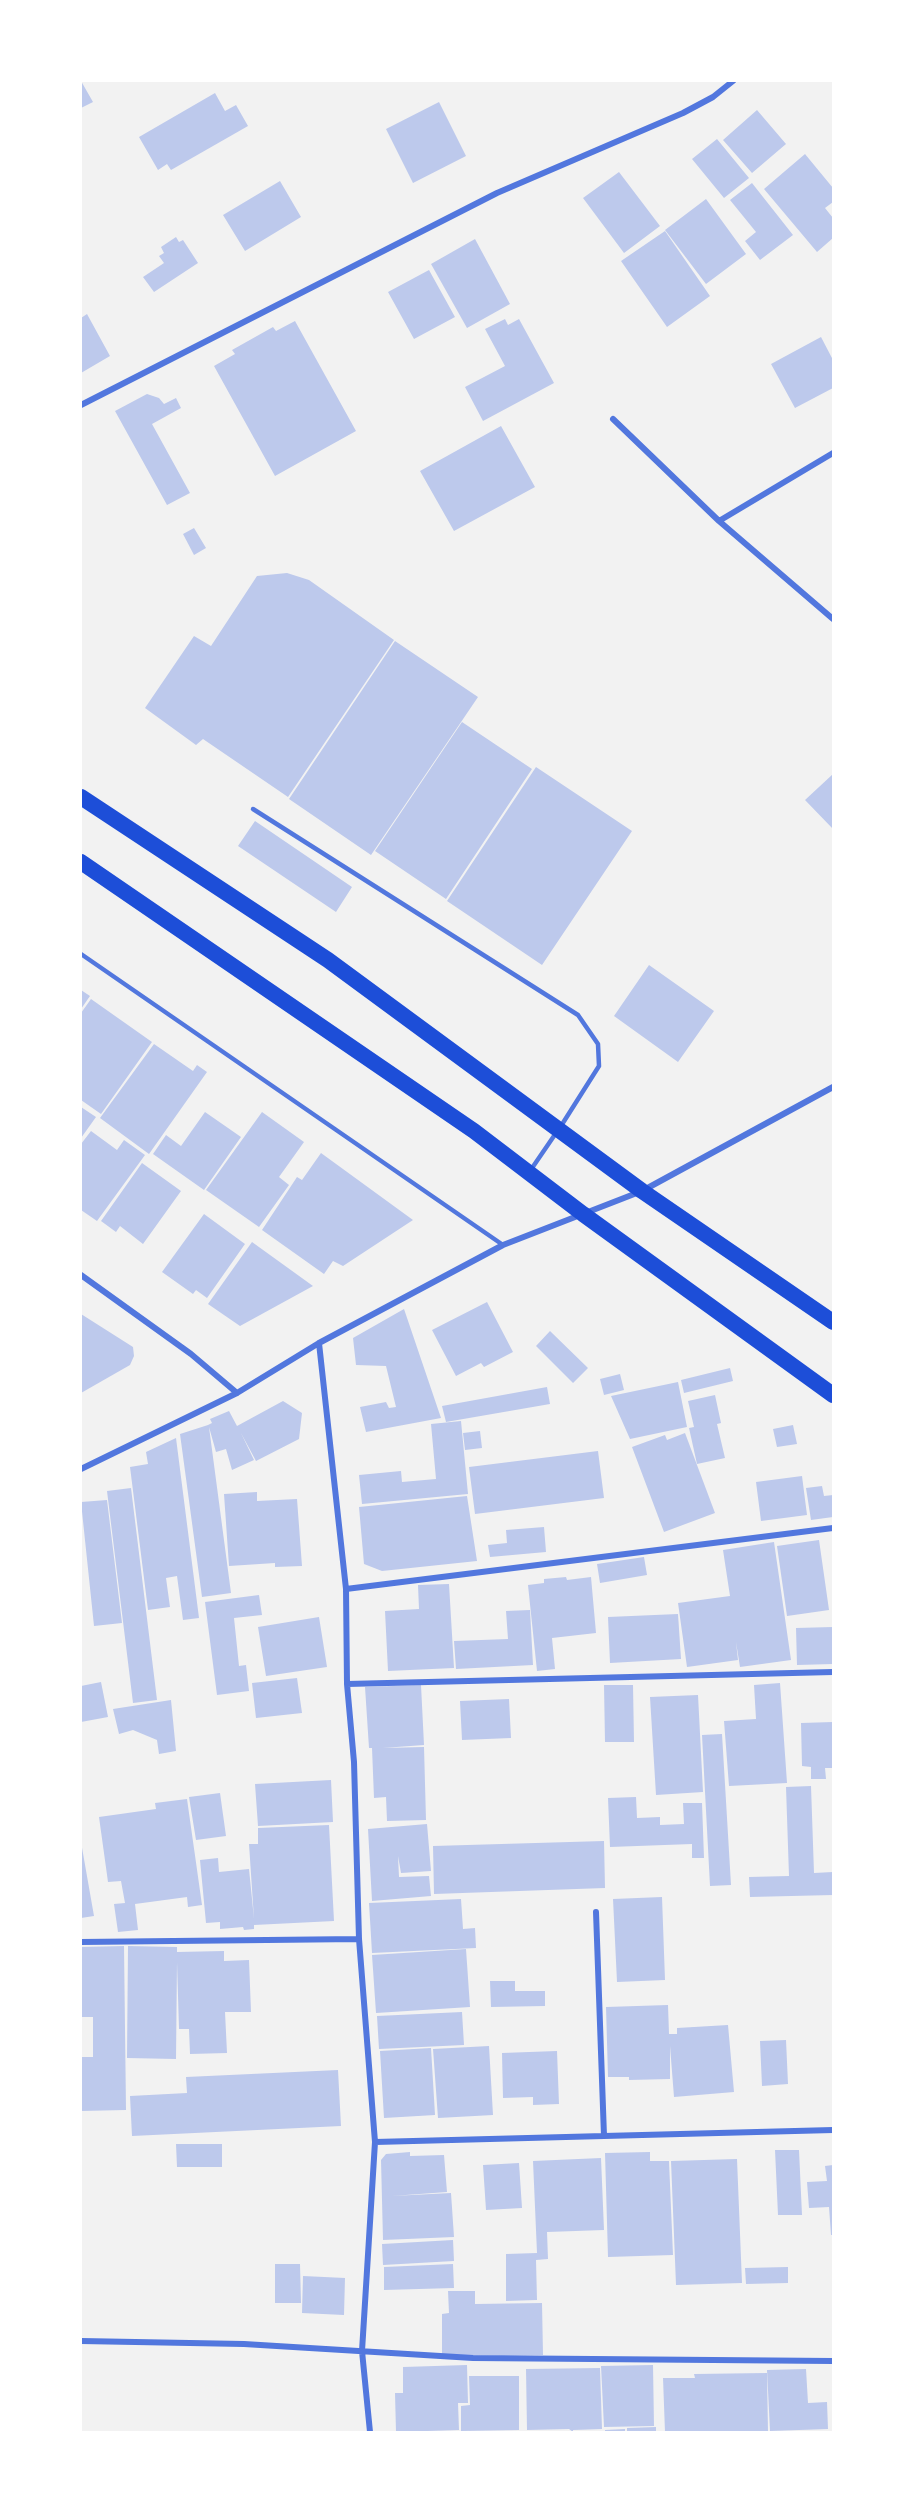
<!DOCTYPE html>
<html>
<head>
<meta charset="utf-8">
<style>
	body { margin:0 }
	#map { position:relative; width:914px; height:2513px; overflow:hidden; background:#f2f2f2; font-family:"Roboto Serif",serif }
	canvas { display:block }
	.frame { position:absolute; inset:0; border:82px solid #fff; pointer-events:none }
</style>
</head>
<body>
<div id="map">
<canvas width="914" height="2513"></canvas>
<div class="frame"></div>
</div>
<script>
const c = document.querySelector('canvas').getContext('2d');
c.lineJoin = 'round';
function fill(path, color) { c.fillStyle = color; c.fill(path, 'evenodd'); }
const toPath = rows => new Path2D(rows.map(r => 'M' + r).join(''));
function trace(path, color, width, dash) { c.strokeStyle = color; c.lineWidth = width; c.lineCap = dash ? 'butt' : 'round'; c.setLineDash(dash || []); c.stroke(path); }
fill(toPath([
	[81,81,93,102,81,108],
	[215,93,225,111,236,105,248,126,171,170,167,164,158,170,139,137],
	[439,102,466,156,413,183,386,129],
	[757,110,786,144,752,173,723,140],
	[717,139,749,178,724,198,692,159],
	[805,154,833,188,833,202,825,208,833,218,833,238,817,252,764,189],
	[619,172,660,226,624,253,583,198],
	[280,181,301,217,245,251,223,215],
	[752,183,793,235,760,260,745,241,756,232,730,200],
	[706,199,746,254,706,284,665,230],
	[665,231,710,296,667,327,621,261],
	[176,237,179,242,183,240,198,263,154,292,143,277,164,263,159,256,164,253,161,247],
	[475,239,510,304,467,328,431,264],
	[429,270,455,317,414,339,388,292],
	[87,314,110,356,81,373,81,318],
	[505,319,508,325,519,319,554,383,483,421,465,387,505,366,485,329],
	[295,321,356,431,275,476,214,366,235,354,232,350,273,327,276,331],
	[821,337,833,360,833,388,795,408,771,364],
	[147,394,159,398,164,404,176,398,181,408,152,424,190,493,167,505,115,411],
	[501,426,535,487,454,531,420,471],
	[194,528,206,548,194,555,183,534],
	[287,573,309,580,394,640,288,797,203,739,196,745,145,708,194,636,211,646,257,576],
	[395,641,478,697,371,855,289,799],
	[462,722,532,769,446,899,375,851],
	[536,767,632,831,542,965,447,901],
	[833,774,833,829,805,800],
	[255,821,352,887,336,912,238,846],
	[649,965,714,1011,678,1062,614,1016],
	[81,990,90,996,81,1009],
	[91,999,152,1042,101,1114,81,1100,81,1013],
	[154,1044,193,1071,197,1065,207,1072,149,1154,100,1118],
	[81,1107,96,1117,81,1138],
	[205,1112,241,1137,204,1190,153,1154,166,1135,181,1146],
	[262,1112,304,1142,279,1177,289,1185,259,1227,206,1190],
	[91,1131,117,1150,124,1140,145,1155,97,1221,81,1210,81,1144],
	[321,1153,413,1220,343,1266,333,1261,324,1274,262,1230,297,1177,302,1180],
	[142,1163,181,1191,143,1244,120,1226,116,1232,101,1221],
	[204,1214,245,1244,207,1298,196,1290,193,1294,162,1272],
	[252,1242,313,1286,240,1326,208,1304],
	[487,1302,513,1352,484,1367,481,1363,456,1376,432,1330],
	[404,1309,441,1418,366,1432,360,1407,386,1402,389,1408,396,1407,386,1366,356,1365,353,1338],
	[81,1314,133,1347,134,1356,130,1365,81,1393],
	[550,1331,588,1368,573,1383,536,1346],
	[730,1368,733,1381,684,1393,681,1380],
	[620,1374,624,1390,604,1395,600,1379],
	[678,1382,687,1427,630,1439,611,1396],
	[547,1387,550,1404,446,1422,442,1406],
	[715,1395,721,1423,717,1424,725,1458,697,1464,689,1428,694,1427,688,1401],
	[283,1401,302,1413,299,1439,256,1461,241,1433,254,1460,232,1470,226,1449,216,1452,209,1427,231,1593,202,1597,180,1434,208,1425,212,1423,210,1419,229,1411,237,1426],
	[461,1421,468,1494,362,1504,359,1475,401,1471,402,1482,436,1479,431,1424],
	[793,1425,797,1444,777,1447,773,1429],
	[480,1431,482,1448,465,1450,463,1433],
	[685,1433,715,1513,664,1532,632,1447,665,1435,667,1440],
	[176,1438,199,1618,183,1620,177,1576,166,1578,170,1607,148,1610,130,1467,148,1464,146,1452],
	[598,1451,604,1498,475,1514,469,1467],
	[802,1476,807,1515,761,1521,756,1482],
	[822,1486,824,1496,833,1495,833,1517,811,1520,806,1488],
	[131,1488,157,1700,133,1703,107,1491],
	[257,1492,257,1501,297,1499,302,1566,275,1567,275,1563,229,1566,224,1494],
	[467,1496,477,1561,382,1571,364,1564,359,1507],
	[107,1500,122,1623,94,1626,81,1502],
	[544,1527,546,1552,490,1557,488,1545,507,1543,506,1530],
	[819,1540,829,1610,787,1616,777,1546],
	[774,1542,791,1660,740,1667,736,1642,738,1660,687,1667,678,1603,730,1596,723,1550],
	[644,1557,647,1575,600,1583,597,1564],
	[566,1577,567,1580,591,1577,596,1633,552,1638,555,1669,537,1671,528,1585,544,1583,544,1579],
	[449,1584,454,1668,388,1671,385,1611,419,1609,418,1585],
	[259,1595,262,1615,234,1618,239,1666,246,1665,249,1691,217,1695,205,1602],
	[530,1610,533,1665,456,1669,454,1641,508,1639,506,1611],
	[678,1614,681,1659,610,1663,608,1617],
	[319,1617,327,1667,266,1676,258,1627],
	[833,1627,833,1664,797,1665,796,1628],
	[297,1678,302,1713,256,1718,252,1683],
	[101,1682,108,1717,81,1722,81,1686],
	[780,1683,787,1783,729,1786,724,1721,756,1719,754,1685],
	[421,1685,424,1745,383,1748,424,1747,426,1820,387,1821,386,1797,374,1798,372,1748,369,1748,365,1687],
	[604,1685,633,1685,634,1742,605,1742],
	[698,1695,703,1792,656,1795,650,1697],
	[509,1699,511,1738,462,1740,460,1701],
	[171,1700,176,1751,159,1754,157,1740,133,1730,119,1734,113,1709],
	[833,1722,833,1768,825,1768,826,1779,811,1779,811,1767,802,1766,801,1723],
	[722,1734,731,1885,710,1886,702,1735],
	[331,1780,333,1822,258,1826,255,1784],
	[811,1786,814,1873,833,1872,833,1895,750,1897,749,1877,789,1876,786,1787],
	[220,1793,226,1836,196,1840,189,1797],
	[636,1797,637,1818,660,1817,660,1825,684,1824,683,1803,702,1803,704,1858,692,1858,692,1844,610,1847,608,1798],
	[187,1799,202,1905,188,1907,187,1897,135,1904,138,1930,118,1932,114,1904,125,1903,121,1881,108,1882,99,1817,156,1809,155,1803],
	[427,1824,431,1871,401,1873,398,1856,399,1877,429,1876,431,1896,372,1901,368,1829],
	[329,1825,334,1921,254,1925,254,1929,244,1930,243,1927,220,1929,220,1922,206,1923,200,1860,218,1858,219,1872,249,1869,254,1919,249,1844,258,1844,258,1828],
	[604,1841,605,1888,434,1894,433,1846],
	[81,1842,94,1916,81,1918],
	[662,1897,665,1980,617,1982,613,1899],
	[461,1899,463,1929,475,1928,476,1948,372,1953,369,1903],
	[124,1946,126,2110,81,2111,81,2057,93,2057,93,2017,81,2017,81,1947],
	[128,1946,177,1947,177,1952,224,1951,224,1961,249,1960,251,2012,225,2012,227,2053,190,2054,189,2029,179,2029,177,1962,176,2059,127,2058],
	[466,1949,470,2007,376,2013,372,1955],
	[490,1981,515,1981,515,1991,545,1991,545,2006,491,2007],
	[668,2005,669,2034,677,2034,677,2028,728,2025,734,2092,674,2097,670,2046,670,2079,629,2080,629,2077,608,2077,606,2007],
	[462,2012,464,2045,379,2049,377,2016],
	[786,2040,788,2084,762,2086,760,2041],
	[489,2046,493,2115,438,2118,433,2049],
	[431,2048,435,2115,384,2118,380,2051],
	[557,2051,559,2104,533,2105,533,2097,503,2098,502,2053],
	[338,2070,341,2126,132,2136,130,2096,187,2093,186,2077],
	[176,2144,222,2144,222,2167,177,2167],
	[775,2150,799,2150,802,2215,778,2215],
	[410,2152,410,2156,444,2155,447,2192,392,2196,451,2193,454,2237,383,2240,381,2160,386,2154],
	[650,2152,650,2161,669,2161,673,2255,608,2257,605,2153],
	[601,2158,604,2230,547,2232,548,2259,536,2260,537,2300,506,2301,506,2254,537,2253,533,2161],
	[737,2159,742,2283,676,2285,671,2161],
	[519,2163,522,2208,486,2210,483,2165],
	[833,2165,833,2235,831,2235,829,2207,809,2208,807,2182,827,2181,825,2166],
	[453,2240,454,2261,383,2265,382,2244],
	[275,2264,300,2264,301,2303,275,2303],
	[453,2264,454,2288,384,2290,384,2267],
	[788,2267,788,2283,746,2284,745,2268],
	[303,2276,345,2278,344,2315,302,2313],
	[448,2291,475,2291,475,2304,542,2303,543,2355,442,2356,442,2314,449,2313],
	[467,2365,468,2403,458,2403,459,2430,396,2432,395,2393,403,2393,403,2367],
	[653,2365,654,2426,604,2427,601,2366],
	[600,2368,602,2429,573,2430,573,2432,569,2429,527,2430,526,2369],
	[806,2369,808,2403,827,2402,828,2429,770,2431,767,2370],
	[767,2373,768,2432,665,2432,663,2378,695,2378,694,2374],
	[469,2376,519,2376,519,2430,461,2431,461,2406,470,2405],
	[656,2427,656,2432,627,2432,627,2428],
	[625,2429,625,2432,605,2432,605,2430]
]), '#bdc9ec');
trace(toPath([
	[253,809,578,1015,598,1044,599,1066,561,1126],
	[81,954,503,1245],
	[530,1171,556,1133]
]), '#5277de', 4.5);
trace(toPath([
	[81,405,497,193,683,113,713,97,733,81],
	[613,419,719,521,833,619],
	[719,521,833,453],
	[81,1275,191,1354,237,1393],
	[319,1343,346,1589,347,1684,354,1762,359,1939,375,2142,362,2351,370,2432],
	[81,1469,237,1393,319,1343,503,1245,642,1191,833,1087],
	[346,1589,833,1528],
	[347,1684,833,1672],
	[596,1912,604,2136],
	[81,1942,359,1939],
	[375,2142,833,2130],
	[81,2341,244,2344,473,2358,833,2361]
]), '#5277de', 6);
trace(toPath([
	[81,797,328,960,642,1191,833,1322],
	[81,862,474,1131,583,1214,833,1395]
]), '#1d4ed8', 16);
</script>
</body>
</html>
